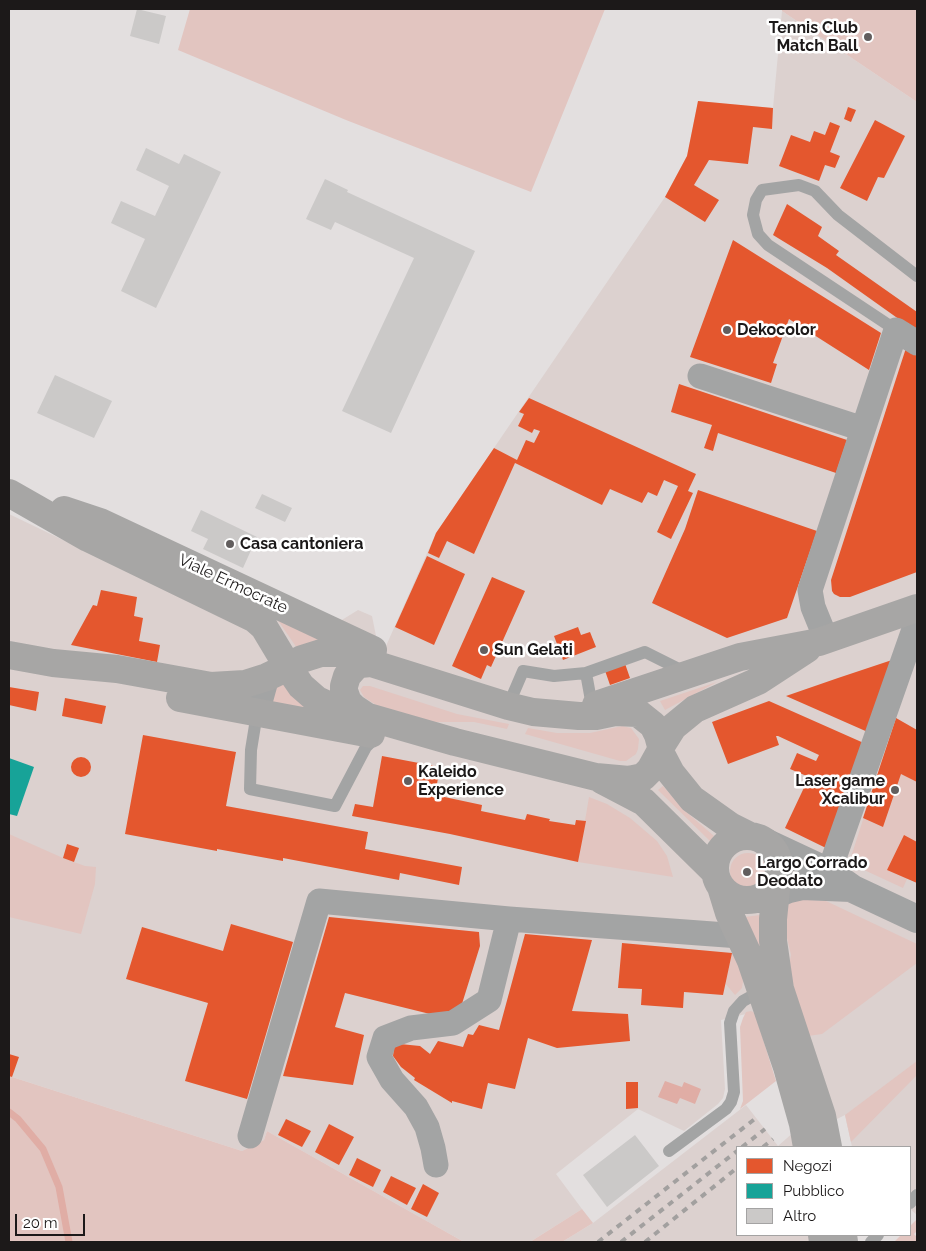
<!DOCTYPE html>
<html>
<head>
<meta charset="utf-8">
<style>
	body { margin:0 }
	#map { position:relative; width:926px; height:1251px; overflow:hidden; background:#e3dfdf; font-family:Raleway,sans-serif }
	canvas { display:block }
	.frame { position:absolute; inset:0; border:10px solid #1c1919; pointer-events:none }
	.legend { position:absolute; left:736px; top:1146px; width:175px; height:90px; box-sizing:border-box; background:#fff; border:1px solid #a4a3a3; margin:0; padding:6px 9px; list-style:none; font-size:15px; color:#1c1919 }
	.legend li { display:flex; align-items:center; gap:10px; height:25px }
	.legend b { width:25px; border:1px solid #a4a3a3 }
	.scale { position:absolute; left:15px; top:1214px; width:70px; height:22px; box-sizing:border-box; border:2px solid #1c1919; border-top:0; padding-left:6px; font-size:15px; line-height:18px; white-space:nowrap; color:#1c1919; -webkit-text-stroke:4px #fff; paint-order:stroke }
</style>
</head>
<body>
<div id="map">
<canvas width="926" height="1251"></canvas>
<div class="frame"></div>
<ul class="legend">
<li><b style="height:14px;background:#e4572e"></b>Negozi</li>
<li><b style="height:14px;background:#17a398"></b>Pubblico</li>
<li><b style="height:14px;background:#cbc9c8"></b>Altro</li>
</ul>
<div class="scale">20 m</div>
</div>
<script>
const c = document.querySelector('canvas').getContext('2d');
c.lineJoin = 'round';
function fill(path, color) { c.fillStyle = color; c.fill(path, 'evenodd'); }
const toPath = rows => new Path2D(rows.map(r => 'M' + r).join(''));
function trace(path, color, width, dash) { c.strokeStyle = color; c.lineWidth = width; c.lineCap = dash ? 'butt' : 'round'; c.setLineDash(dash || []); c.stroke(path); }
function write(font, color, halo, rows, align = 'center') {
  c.font = font + ' Raleway,sans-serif'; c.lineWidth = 5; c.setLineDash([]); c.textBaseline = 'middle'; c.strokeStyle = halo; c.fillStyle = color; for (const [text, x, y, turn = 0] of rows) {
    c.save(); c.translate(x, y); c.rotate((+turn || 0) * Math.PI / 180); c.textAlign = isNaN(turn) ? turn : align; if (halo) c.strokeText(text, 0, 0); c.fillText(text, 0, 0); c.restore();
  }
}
fill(toPath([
	[782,11,917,102,917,1215,910,1209,910,1147,852,1147,845,1115,837,1119,796,1002,721,1020,725,1089,723,1098,718,1104,684,1131,638,1109,556,1174,582,1209,530,1242,464,1242,267,1131,264,1140,242,1151,9,1076,9,514,113,564,261,588,337,623,358,610,372,616,377,641,386,646,436,533,665,197,687,156,698,101,773,108],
	[746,1105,778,1146,795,1131,798,1147,737,1147,737,1235,812,1235,813,1242,562,1242,593,1223]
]), '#dcd1cf');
fill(toPath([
	[190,9,605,9,531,192,346,120,178,50],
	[782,9,917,9,917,102,782,11],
	[277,619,343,644,299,651],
	[282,682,326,719,266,706,271,690],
	[717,682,665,710,660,701],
	[363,686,370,686,457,714,509,724,507,729,474,722,431,722,376,705,364,697,360,690],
	[896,718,917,730,917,856,903,888,849,863],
	[622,726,631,728,639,739,638,749,636,754,626,761,620,761,525,734,528,728,557,733,590,733],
	[663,786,684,810,714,836,710,841,658,790],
	[589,797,607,804,630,818,657,841,667,856,673,877,578,862],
	[9,834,63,858,85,866,96,867,95,884,81,934,9,917],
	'730 871a18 18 0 1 1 36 0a18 18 0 1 1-36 0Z',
	[795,899,826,901,917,944,917,963,822,1034,808,1036,797,1002,789,965,791,955,787,938,783,933,785,911,789,904],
	[760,915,759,929,766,971,745,917],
	[732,953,741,969,743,981,742,988,735,995,725,983],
	[751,1011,755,1013,776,1081,740,1109,743,1101,740,1027,743,1018,746,1012],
	[917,1061,917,1075,851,1142,845,1115],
	[9,1076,242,1151,264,1140,267,1131,464,1242,9,1242],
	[582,1209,593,1223,562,1242,530,1242],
	[917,1219,917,1231,914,1234,917,1237,917,1242,894,1242,901,1235,910,1235,910,1226]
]), '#e2c5c0');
fill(toPath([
	[665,1081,682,1087,684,1082,701,1089,695,1104,680,1098,677,1104,658,1097]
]), '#e0ada5');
fill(toPath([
	[698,101,773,108,772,129,753,127,748,164,709,160,694,185,719,200,705,222,665,197,687,156],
	[848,107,856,110,851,122,844,119],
	[875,120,905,136,884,178,878,177,867,201,840,188],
	[830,122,840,126,830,152,840,156,835,168,825,165,819,181,779,166,791,135,810,142,814,131,825,135],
	[787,204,822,227,818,236,839,251,836,255,917,312,917,332,827,268,773,235],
	[733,240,881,333,869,370,789,319,773,363,777,364,771,383,690,357],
	[906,348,917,355,917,572,850,597,840,597,834,594,832,591,831,580],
	[679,384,847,440,836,473,718,433,713,451,704,448,712,425,671,412],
	[529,398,696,474,688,491,693,493,671,539,657,532,678,486,664,480,657,496,648,492,642,503,610,489,602,505,515,463,474,554,447,541,439,558,428,553,436,533,494,448,517,460,526,440,534,443,540,431,534,429,532,433,518,426,524,414,519,412],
	[698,490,817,531,787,618,727,638,652,603,685,529],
	[427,556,465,574,434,645,395,627],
	[492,577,525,591,491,667,487,665,481,679,452,666],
	[101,590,137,597,134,616,143,618,139,641,160,645,157,662,71,645,93,605,97,606],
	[578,627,581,635,590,632,596,647,563,660,554,636],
	[622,655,630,678,610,685,602,662],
	[898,658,870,733,786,696,838,678],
	[9,687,39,692,36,711,9,705],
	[65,698,106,706,102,724,62,716],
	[769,701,866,744,826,848,785,828,809,777,790,769,797,753,816,761,819,755,778,736,776,736,779,745,728,764,712,722],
	[896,718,917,730,917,782,901,774,883,827,863,818],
	[143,735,236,752,226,806,368,832,365,849,462,867,459,885,400,873,399,880,283,858,283,861,217,849,217,851,125,834],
	[382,756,440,767,435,795,482,805,481,811,525,820,527,814,550,819,549,821,575,825,576,820,586,821,578,862,450,834,352,816,355,804,373,807],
	'71 767a10 10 0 1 1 20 0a10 10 0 1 1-20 0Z',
	[904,835,917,842,917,883,887,870],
	[67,844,79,848,74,862,63,858],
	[329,917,479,932,480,946,461,1007,454,1011,430,1014,345,993,335,1027,364,1035,353,1085,283,1076],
	[231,924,293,942,247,1099,185,1081,208,1003,126,979,142,927,223,951],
	[525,934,592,940,572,1011,628,1014,630,1041,557,1048,528,1038,515,1089,488,1083,482,1109,452,1101,452,1103,414,1080,415,1078,401,1067,393,1056,394,1048,400,1044,420,1046,430,1054,438,1041,463,1047,468,1034,473,1035,479,1025,499,1030],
	[622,943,732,953,723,995,684,992,683,1008,641,1005,642,989,618,988],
	[9,1054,19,1057,12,1077,9,1076],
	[626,1082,638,1082,638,1108,626,1109],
	[286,1119,311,1131,302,1147,278,1135],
	[329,1124,354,1137,339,1165,315,1152],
	[357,1158,381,1170,373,1187,349,1175],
	[391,1176,416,1188,407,1205,383,1192],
	[423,1184,439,1193,427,1217,411,1209]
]), '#e4572e');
fill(toPath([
	[9,758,34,767,17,816,9,814]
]), '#17a398');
trace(toPath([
	[9,1112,18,1119,43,1149,59,1187,69,1242]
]), '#e0ada5', 7);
fill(toPath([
	[137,9,166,16,159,44,130,36],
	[146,148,179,164,184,154,221,172,156,308,121,291,145,239,111,223,121,201,155,216,169,186,136,170],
	[325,179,348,190,347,192,475,251,391,433,342,411,414,258,335,222,331,230,306,219],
	[55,375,112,401,94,438,37,413],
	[262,494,292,508,285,522,255,508],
	[201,510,257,537,243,568,203,549,208,539,191,531],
	[635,1135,659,1166,607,1207,583,1175]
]), '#cbc9c8');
trace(toPath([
	[896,330,768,245,758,234,753,215,756,200,762,190,799,185,815,191,838,215,917,276],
	[508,706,523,671,554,676,586,673],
	[592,706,586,673,645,652,685,672],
	[257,713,251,750,250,789,335,806,366,747,378,735],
	[669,1151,726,1109,731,1102,734,1092,730,1023,734,1011,743,1001,761,991],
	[910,1203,917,1195],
	[871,1242,878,1235]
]), '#a3a4a4', 12);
trace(toPath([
	[700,376,863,429],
	[826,639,813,607,810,590,896,330,917,343],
	[257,713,267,677],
	[829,872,917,621],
	[250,1136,319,901,509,919,740,936],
	[436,1165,433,1148,427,1127,416,1107,392,1080,379,1057,385,1038,411,1028,453,1023,489,1000,509,919]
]), '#a3a4a4', 25);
trace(toPath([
	[767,843,829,872,853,889,917,919],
	[758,899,775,895,789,889,802,886,851,888]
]), '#a2a3a3', 28);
trace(toPath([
	[9,493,88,538,255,619,264,627,288,667,301,686,317,700,330,706,455,742,596,777,629,780,643,777,650,770,660,752,661,746,658,735,653,725,638,713,615,712,596,716,579,716,533,712,508,706,339,653,321,653,302,659,288,667,267,677,245,684,211,686,117,669,53,663,9,655],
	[64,510,100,522,373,650],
	[180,698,371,734],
	[596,705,740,657,819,642,917,608],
	[366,716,354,708,348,702,344,691,344,686,347,676,355,667,360,664,371,663],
	[661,746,673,727,695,709,758,681,807,649],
	[660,752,671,773,692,799,730,826,750,836],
	[602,780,644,802,714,871],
	'715 868a32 32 0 1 1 64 0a32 32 0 1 1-64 0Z',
	[777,880,773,919,773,941,780,989,822,1116,828,1147],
	[721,887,729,913,751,961,787,1067,803,1124,807,1147],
	[822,1235,823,1242],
	[843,1235,844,1242]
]), '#a7a6a5', 28);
trace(toPath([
	[742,1147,765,1129],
	[763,1147,773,1139],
	[598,1242,756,1118],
	[621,1242,737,1151],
	[645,1242,737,1168]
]), '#a2a09f', 4, [6, 6]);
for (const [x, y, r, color] of [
	[868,37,5,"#625e5e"],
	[727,330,5,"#625e5e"],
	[230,544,5,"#625e5e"],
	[484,650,5,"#625e5e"],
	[408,781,5,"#625e5e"],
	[895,790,5,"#625e5e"],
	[747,872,5,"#625e5e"]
]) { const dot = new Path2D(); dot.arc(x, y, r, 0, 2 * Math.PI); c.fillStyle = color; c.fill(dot); trace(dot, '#fff', 2); }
write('bold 16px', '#1c1919', '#fff', [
	["Tennis Club",858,28,"right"],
	["Match Ball",858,46,"right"],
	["Dekocolor",737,330],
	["Casa cantoniera",240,544],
	["Sun Gelati",494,650],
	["Kaleido",418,772],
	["Experience",418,790],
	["Laser game",885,781,"right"],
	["Xcalibur",885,799,"right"],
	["Largo Corrado",757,863],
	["Deodato",757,881]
], 'left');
write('16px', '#1c1919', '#fff', [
	["Viale Ermocrate",233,584,25]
]);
</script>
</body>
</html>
